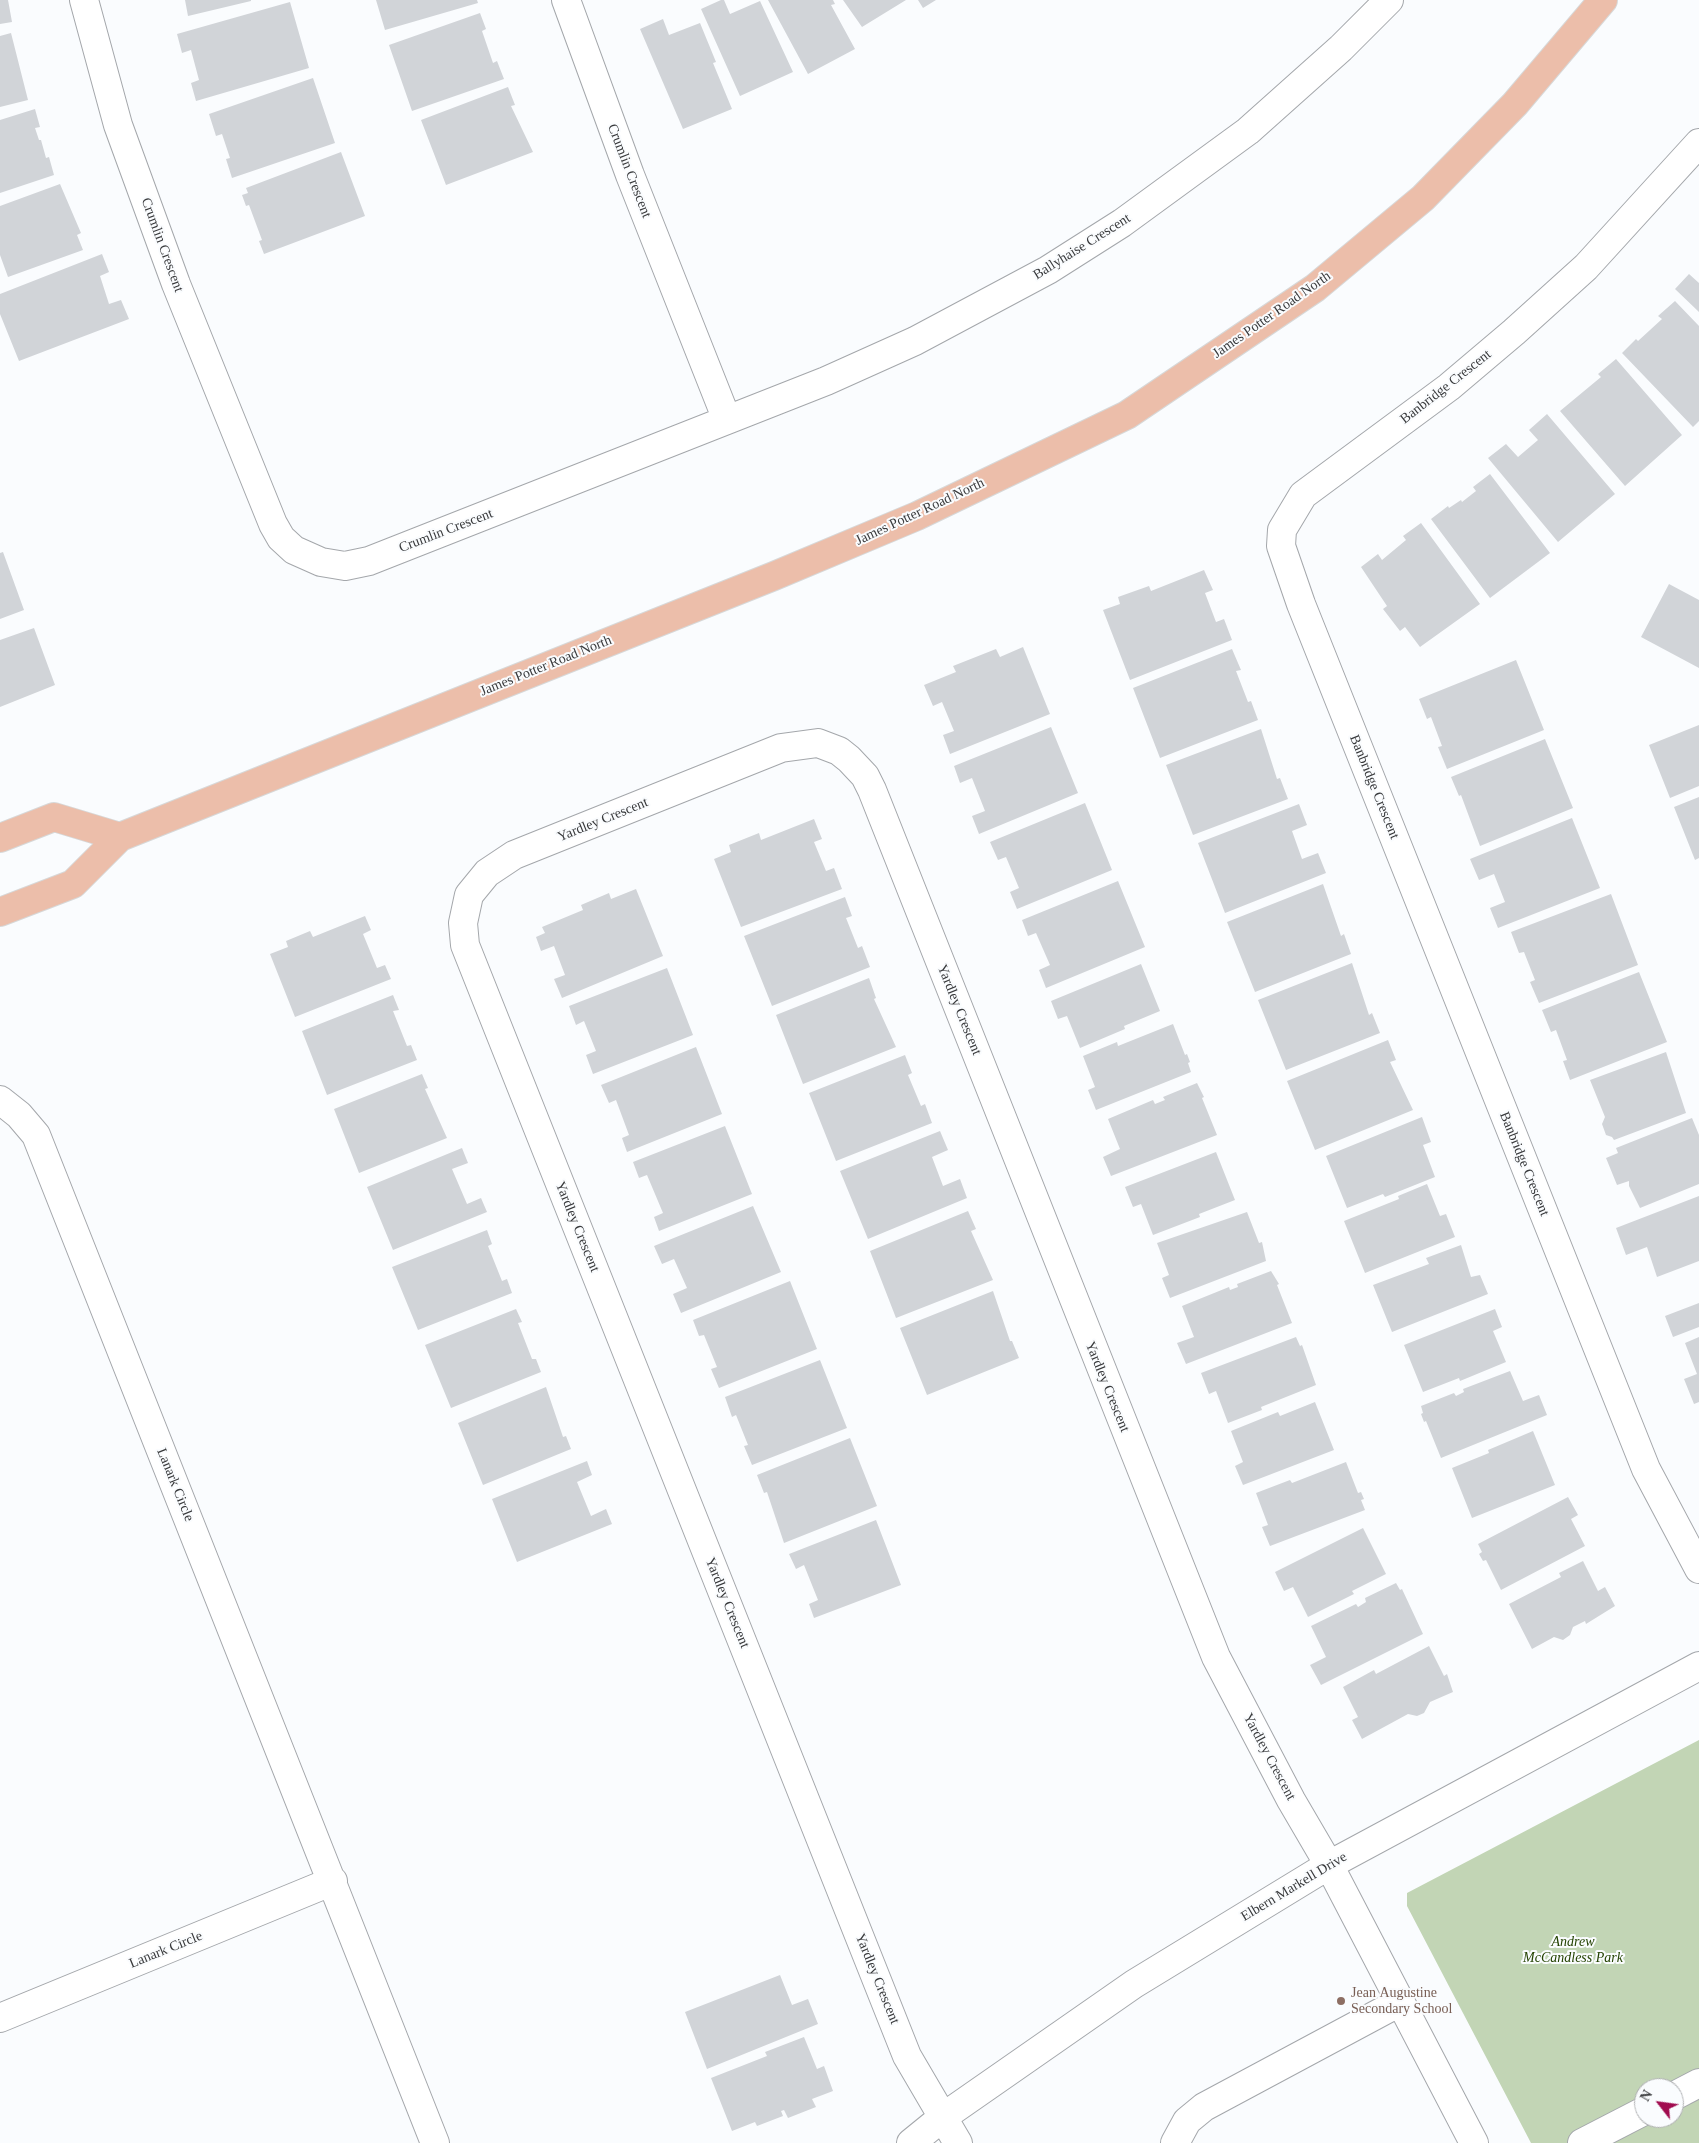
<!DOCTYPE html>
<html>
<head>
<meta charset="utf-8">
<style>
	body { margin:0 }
	#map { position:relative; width:1699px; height:2143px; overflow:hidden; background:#fafcfe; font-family:"Times New Roman",serif }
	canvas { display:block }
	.north { position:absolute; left:1634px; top:2078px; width:50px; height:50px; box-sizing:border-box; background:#fafcfe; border:1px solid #adaeb0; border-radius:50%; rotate:300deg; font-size:14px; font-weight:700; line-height:20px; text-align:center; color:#393a3c }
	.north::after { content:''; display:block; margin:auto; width:18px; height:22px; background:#a10c4f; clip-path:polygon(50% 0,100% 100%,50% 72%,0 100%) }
</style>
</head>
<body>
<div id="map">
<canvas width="1699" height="2143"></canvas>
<div class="north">N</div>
</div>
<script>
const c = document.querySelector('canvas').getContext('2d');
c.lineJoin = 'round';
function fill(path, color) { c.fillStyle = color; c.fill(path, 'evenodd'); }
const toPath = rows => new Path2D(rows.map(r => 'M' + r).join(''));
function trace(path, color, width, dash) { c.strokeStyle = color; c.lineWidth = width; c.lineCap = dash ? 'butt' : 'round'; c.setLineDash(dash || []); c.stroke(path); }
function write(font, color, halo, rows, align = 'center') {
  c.font = font + ' "Times New Roman",serif'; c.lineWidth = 4; c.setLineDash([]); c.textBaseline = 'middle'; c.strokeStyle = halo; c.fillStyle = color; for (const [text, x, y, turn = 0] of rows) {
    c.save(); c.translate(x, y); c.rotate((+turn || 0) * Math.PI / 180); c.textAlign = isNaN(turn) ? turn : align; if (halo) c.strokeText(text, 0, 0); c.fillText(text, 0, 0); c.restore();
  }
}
fill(toPath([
	[1699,1740,1699,2143,1531,2143,1407,1906,1407,1893],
	[1644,2088,1674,2088,1674,2118,1644,2118]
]), '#c2d5b5');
fill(toPath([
	[0,0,8,0,12,22,0,24],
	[185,0,251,0,251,1,188,16],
	[376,0,477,0,478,3,385,30],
	[721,0,724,0,730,14,760,1,793,72,740,96,701,9],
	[768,0,833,0,835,4,831,5,855,49,808,74],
	[843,0,906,0,862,27],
	[918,0,936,0,923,8],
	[290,2,309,68,196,101,191,83,199,80,191,50,182,53,177,34],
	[480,13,486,29,482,31,493,63,497,61,504,79,412,111,389,45],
	[663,19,669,35,700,23,716,62,713,63,732,109,683,129,640,29],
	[11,33,28,100,0,107,0,36],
	[313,78,335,143,232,178,226,159,230,158,222,134,216,136,209,114],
	[508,87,515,105,511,106,533,152,446,185,421,120],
	[35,109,40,127,35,128,39,140,41,140,46,158,49,157,54,175,0,193,0,120],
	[341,152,365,216,264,254,259,241,262,240,249,205,246,206,242,195,248,193,246,188],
	[60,184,81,233,77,235,83,250,8,277,0,255,0,206],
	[102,254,109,272,100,276,109,304,121,300,129,319,19,361,0,314,0,294],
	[1689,274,1699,283,1699,312,1675,289],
	[1675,301,1699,326,1699,421,1693,427,1622,353,1636,339,1638,341,1662,319,1658,316],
	[1616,359,1682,435,1625,486,1560,411,1601,377,1598,374],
	[1547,414,1615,494,1558,542,1488,458,1506,444,1518,457,1538,440,1529,430],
	[1490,474,1550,553,1490,598,1431,519,1448,506,1449,508,1461,500,1462,502,1476,491,1473,487],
	[1421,523,1480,604,1420,647,1405,627,1400,631,1383,609,1387,606,1361,567,1378,554,1382,560,1406,540,1403,536],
	[3,552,24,610,0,619,0,553],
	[1204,570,1213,590,1205,593,1216,622,1224,619,1232,640,1130,680,1103,610,1120,604,1118,597,1149,586,1151,591],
	[1669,584,1699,600,1699,668,1641,637],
	[34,628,55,685,0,707,0,640],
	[1023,647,1050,714,950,754,943,735,954,731,942,702,933,706,924,685,956,672,953,666,996,649,1000,657],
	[1232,649,1241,670,1236,671,1248,702,1251,701,1258,720,1160,758,1133,688],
	[1516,660,1544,730,1447,769,1438,747,1442,746,1431,717,1427,719,1419,699],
	[1699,725,1699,786,1670,798,1649,745],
	[1051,727,1078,793,979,834,972,816,985,811,972,778,960,783,954,766],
	[1261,729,1277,779,1280,778,1288,799,1193,835,1166,765],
	[1545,739,1573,808,1480,846,1461,795,1459,796,1451,777],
	[1699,797,1699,858,1695,860,1674,807],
	[1085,803,1112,870,1017,909,1010,892,1019,888,1006,857,998,860,990,842],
	[1299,804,1307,825,1292,831,1302,859,1318,853,1326,873,1225,913,1198,843],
	[1572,818,1600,888,1498,928,1490,908,1505,902,1494,874,1479,880,1470,859],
	[814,819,822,839,814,842,826,871,834,868,842,889,741,927,714,859,731,852,729,845,759,833,761,840],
	[1118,881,1145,947,1046,988,1039,970,1050,965,1036,933,1028,936,1022,920],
	[1323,884,1341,936,1344,934,1351,954,1255,992,1227,922],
	[636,889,663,956,562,998,554,979,565,975,554,946,541,951,536,937,545,933,542,927,583,910,581,905,609,893,611,899],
	[1611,894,1638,965,1539,1003,1530,982,1535,980,1524,952,1519,953,1511,932],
	[845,897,852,916,846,918,858,948,862,946,870,967,772,1006,744,936],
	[365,916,371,930,363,934,377,968,385,965,391,979,295,1017,270,954,288,947,286,941,310,931,313,937],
	[1352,963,1369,1015,1372,1013,1380,1033,1286,1070,1258,1000],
	[1141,964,1160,1011,1124,1026,1125,1029,1080,1048,1067,1016,1058,1019,1051,1001],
	[667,968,693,1035,593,1074,586,1055,596,1051,584,1021,576,1025,569,1006],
	[1639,972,1667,1042,1570,1080,1563,1061,1567,1060,1556,1030,1551,1032,1542,1010],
	[869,978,876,998,874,999,896,1047,803,1084,776,1015],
	[393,995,399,1010,393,1011,407,1046,411,1045,417,1060,327,1095,302,1031],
	[1173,1024,1185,1055,1187,1054,1190,1062,1188,1063,1191,1072,1096,1110,1088,1090,1095,1087,1083,1056,1117,1042,1118,1046],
	[1388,1040,1396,1060,1390,1062,1413,1110,1315,1150,1287,1081],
	[696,1047,722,1114,627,1152,622,1138,629,1135,616,1100,609,1103,601,1085],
	[1666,1052,1686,1113,1614,1140,1612,1137,1606,1135,1602,1124,1605,1117,1590,1080],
	[905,1055,912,1073,908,1075,921,1106,925,1104,932,1123,836,1161,809,1093],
	[422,1074,428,1088,425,1089,447,1138,359,1173,334,1109],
	[1197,1083,1204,1097,1202,1098,1217,1135,1111,1176,1103,1157,1120,1149,1108,1119,1153,1100,1155,1104,1165,1100,1163,1097],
	[1422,1117,1431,1142,1423,1145,1435,1177,1385,1197,1383,1194,1347,1208,1326,1156],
	[1692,1118,1699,1135,1699,1184,1640,1208,1629,1186,1629,1181,1617,1185,1606,1158,1618,1153,1616,1148],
	[725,1126,752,1194,659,1231,654,1217,663,1213,647,1175,639,1178,633,1162],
	[940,1131,948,1150,932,1157,943,1186,960,1179,967,1198,868,1239,840,1171],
	[462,1148,468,1163,452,1169,467,1204,481,1198,487,1212,393,1250,367,1187],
	[1216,1152,1235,1200,1199,1214,1200,1217,1153,1235,1141,1204,1133,1207,1125,1187],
	[1427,1184,1440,1216,1446,1214,1455,1237,1365,1273,1344,1221,1399,1199,1398,1196],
	[1699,1196,1699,1261,1657,1277,1647,1247,1626,1255,1616,1228],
	[753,1206,781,1272,681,1313,673,1294,687,1288,674,1259,662,1264,654,1246],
	[968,1211,976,1229,971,1231,993,1280,896,1318,870,1251],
	[1247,1212,1259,1243,1262,1242,1266,1261,1170,1298,1162,1278,1169,1275,1157,1243],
	[487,1230,492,1244,488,1246,502,1281,507,1279,512,1293,418,1330,392,1267],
	[1461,1245,1471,1277,1480,1275,1488,1294,1392,1332,1373,1285,1429,1264,1426,1258],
	[1271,1271,1279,1284,1277,1285,1292,1323,1186,1364,1177,1343,1194,1337,1182,1306,1229,1287,1230,1290,1238,1287,1237,1284],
	[790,1281,817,1349,719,1388,711,1369,717,1367,704,1335,699,1336,693,1320],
	[993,1291,1010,1341,1012,1341,1019,1358,927,1395,900,1328],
	[1699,1303,1699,1327,1673,1337,1665,1316],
	[516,1309,522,1322,518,1323,532,1359,536,1359,541,1372,451,1408,425,1345],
	[1495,1309,1502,1327,1493,1331,1506,1362,1460,1381,1459,1378,1423,1392,1404,1345],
	[1296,1337,1300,1346,1302,1345,1316,1385,1261,1407,1262,1410,1228,1423,1216,1391,1209,1394,1201,1373],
	[1699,1337,1699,1402,1694,1404,1684,1379,1697,1374,1685,1343],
	[820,1360,847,1428,752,1465,744,1446,748,1445,736,1415,732,1417,725,1397],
	[1510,1371,1523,1401,1539,1395,1547,1415,1441,1458,1426,1421,1424,1422,1421,1414,1423,1413,1421,1406,1454,1393,1456,1396,1464,1392,1463,1389],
	[546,1387,563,1437,566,1436,571,1449,483,1485,458,1423],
	[1315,1402,1334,1450,1243,1485,1235,1466,1243,1462,1231,1431,1278,1412,1280,1416],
	[1533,1431,1555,1485,1472,1518,1452,1468,1489,1453,1488,1450],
	[850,1438,877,1506,784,1543,767,1492,764,1493,757,1475],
	[587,1461,592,1475,577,1482,591,1516,606,1509,612,1524,517,1562,492,1499],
	[1346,1462,1358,1493,1361,1492,1364,1499,1361,1500,1365,1510,1270,1546,1262,1527,1268,1525,1256,1493,1290,1480,1292,1483],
	[1568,1497,1578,1515,1571,1519,1585,1546,1501,1590,1486,1560,1483,1561,1479,1554,1482,1552,1478,1544],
	[876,1520,901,1585,814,1618,809,1604,818,1600,804,1565,796,1569,789,1554],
	[1363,1528,1386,1574,1352,1591,1354,1594,1308,1617,1293,1587,1284,1591,1275,1572],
	[1583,1561,1598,1591,1605,1587,1615,1606,1586,1624,1585,1621,1573,1627,1570,1635,1563,1640,1554,1637,1532,1649,1509,1604,1561,1577,1559,1573],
	[1396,1583,1400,1590,1402,1589,1423,1634,1321,1685,1310,1665,1326,1657,1311,1626,1356,1604,1358,1607,1366,1602,1365,1598],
	[1429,1646,1444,1676,1447,1674,1453,1692,1430,1702,1424,1713,1417,1716,1408,1714,1362,1739,1352,1720,1358,1717,1343,1687,1374,1670,1376,1674],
	[780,1975,792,2005,808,1999,818,2024,707,2069,685,2012],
	[804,2037,817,2069,824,2066,833,2091,812,2099,816,2107,788,2118,784,2110,781,2111,783,2116,757,2126,755,2122,732,2131,711,2078,767,2056,765,2052]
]), '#d1d4d8');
const minor = toPath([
	[84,0,118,125,176,284,273,524,281,538,294,550,321,562,345,566,369,561,727,420,630,175,566,0],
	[1699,143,1586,267,1514,332,1449,387,1303,495,1282,530,1281,546,1301,604,1646,1469,1699,1569],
	[727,420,826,381,915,341,1048,270,1122,223,1248,131,1341,48,1389,0],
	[0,1100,19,1115,36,1135,435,2143],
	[0,2018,333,1881],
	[1674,2096,1699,2083],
	[911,2143,943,2117,1134,1984,1329,1865,1699,1666],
	[958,2143,907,2056,465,945,463,923,469,895,487,873,514,855,781,748,818,743,839,751,849,759,865,776,872,790,1216,1657,1291,1800,1329,1865,1474,2143],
	[1175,2143,1187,2121,1204,2107,1400,2002],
	[1582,2143,1644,2111]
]);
const major = toPath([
	[0,838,54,817,120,837],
	[0,912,73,884,120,837,774,576,917,516,1127,415,1315,288,1423,198,1515,104,1603,0]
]);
trace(minor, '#a4a7ab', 30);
trace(major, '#d7d8d8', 30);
trace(minor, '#fff', 28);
trace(major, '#ecbeaa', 28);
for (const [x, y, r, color] of [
	[1341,2001,5,"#8d6e63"]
]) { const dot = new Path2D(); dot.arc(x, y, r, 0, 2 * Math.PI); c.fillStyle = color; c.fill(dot); trace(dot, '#fafcfe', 2); }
write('14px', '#393a3c', '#fafcfe', [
	["Crumlin Crescent",629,171,69],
	["Crumlin Crescent",162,245,70],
	["Ballyhaise Crescent",1082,247,-32],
	["James Potter Road North",1272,315,-35],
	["Banbridge Crescent",1446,387,-38],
	["James Potter Road North",920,512,-25],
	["Crumlin Crescent",446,531,-21],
	["James Potter Road North",546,666,-22],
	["Banbridge Crescent",1374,787,68],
	["Yardley Crescent",603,820,-22],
	["Yardley Crescent",959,1010,68],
	["Banbridge Crescent",1524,1164,68],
	["Yardley Crescent",577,1227,68],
	["Yardley Crescent",1107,1387,68],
	["Lanark Circle",175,1485,68],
	["Yardley Crescent",727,1603,68],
	["Yardley Crescent",1269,1757,62],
	["Elbern Markell Drive",1294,1887,-31],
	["Lanark Circle",166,1950,-22],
	["Yardley Crescent",877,1979,68]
]);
write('italic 14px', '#234200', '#fafcfe', [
	["Andrew",1573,1942],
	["McCandless Park",1573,1958]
]);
write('14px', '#785e54', '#fafcfe', [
	["Jean Augustine",1351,1993],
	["Secondary School",1351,2009]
], 'left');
</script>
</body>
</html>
